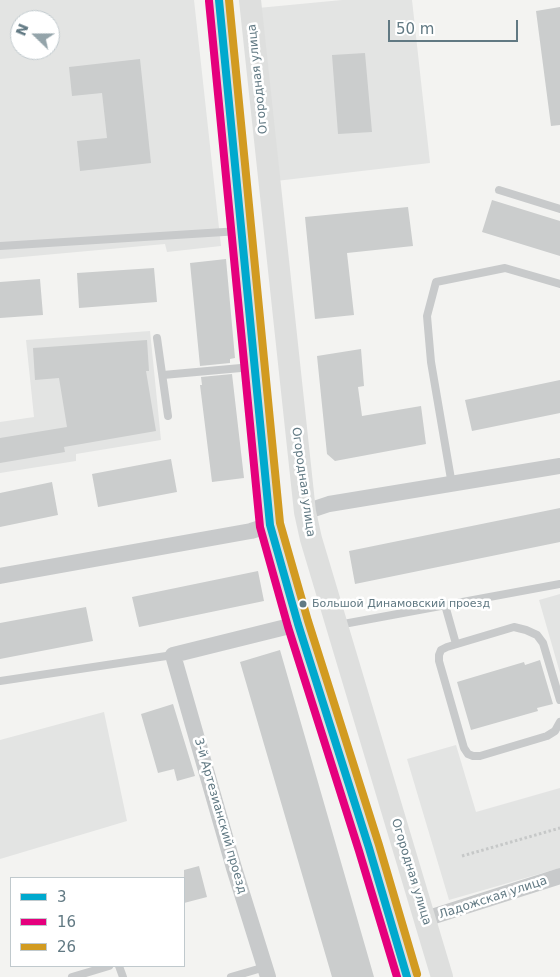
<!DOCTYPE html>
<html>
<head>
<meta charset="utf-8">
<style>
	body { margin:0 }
	#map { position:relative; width:560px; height:977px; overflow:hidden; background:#f3f3f1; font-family:"DejaVu Sans",sans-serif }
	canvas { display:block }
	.legend { position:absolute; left:10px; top:877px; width:175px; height:90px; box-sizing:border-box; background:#fff; border:1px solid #c0c9cd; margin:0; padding:6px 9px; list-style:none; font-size:15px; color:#617983 }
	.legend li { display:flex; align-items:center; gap:10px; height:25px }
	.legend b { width:25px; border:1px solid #c0c9cd }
	.north { position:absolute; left:10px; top:10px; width:50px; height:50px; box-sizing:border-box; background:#fff; border:1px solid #c0c9cd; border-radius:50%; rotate:292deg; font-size:14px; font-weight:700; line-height:20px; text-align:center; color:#617983 }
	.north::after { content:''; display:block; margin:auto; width:18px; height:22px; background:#94a4aa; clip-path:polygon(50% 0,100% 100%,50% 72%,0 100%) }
	.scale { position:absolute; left:388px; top:20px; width:130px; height:22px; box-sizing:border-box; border:2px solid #617983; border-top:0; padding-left:6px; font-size:15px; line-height:18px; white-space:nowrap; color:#617983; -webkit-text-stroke:4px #fff; paint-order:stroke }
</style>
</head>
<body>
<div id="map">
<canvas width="560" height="977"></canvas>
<ul class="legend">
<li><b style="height:6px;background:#00a9ce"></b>3</li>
<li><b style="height:6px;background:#e5007d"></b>16</li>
<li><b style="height:6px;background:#d29b21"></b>26</li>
</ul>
<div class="north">N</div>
<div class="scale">50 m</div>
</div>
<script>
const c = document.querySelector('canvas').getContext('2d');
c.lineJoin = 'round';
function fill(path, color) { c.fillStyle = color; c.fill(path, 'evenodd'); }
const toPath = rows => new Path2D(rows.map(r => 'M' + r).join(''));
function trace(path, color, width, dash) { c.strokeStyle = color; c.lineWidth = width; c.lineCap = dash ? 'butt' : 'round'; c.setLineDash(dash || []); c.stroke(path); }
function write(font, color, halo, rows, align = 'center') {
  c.font = font + ' "DejaVu Sans",sans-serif'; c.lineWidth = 5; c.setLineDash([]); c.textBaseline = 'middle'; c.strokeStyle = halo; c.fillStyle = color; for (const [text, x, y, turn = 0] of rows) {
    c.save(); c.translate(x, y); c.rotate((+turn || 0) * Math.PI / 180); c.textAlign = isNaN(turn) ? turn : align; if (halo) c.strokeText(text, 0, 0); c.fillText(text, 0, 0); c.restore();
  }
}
fill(toPath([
	[0,0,194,0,221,246,167,252,165,244,0,259],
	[20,20,50,20,50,50,20,50],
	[342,0,412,0,430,163,276,181,258,8],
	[150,331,161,440,76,454,76,461,0,473,0,422,34,417,26,340],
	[560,594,560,673,539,600],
	[104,712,127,821,0,859,0,740],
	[456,745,476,812,560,788,560,868,449,900,407,759]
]), '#e3e4e3');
fill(toPath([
	[560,7,560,125,551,126,536,11],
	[365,53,372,132,338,134,332,55],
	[140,59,151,163,80,171,77,141,107,138,102,93,72,96,69,67],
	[492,200,560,221,560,256,482,232],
	[408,207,413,246,347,253,354,315,315,319,305,217],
	[226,259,235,358,230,359,230,363,200,366,190,263],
	[154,268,157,302,79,308,77,273],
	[40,279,43,315,0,318,0,282],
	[147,340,149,371,146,371,156,431,64,447,65,452,0,463,0,438,67,427,59,378,35,380,33,348],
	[361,349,364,386,358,387,362,416,421,406,426,444,335,461,327,454,317,356],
	[232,374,244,478,212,482,200,385,202,385,201,377],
	[560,380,560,413,472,431,465,400],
	[171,459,177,492,98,507,92,474],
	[52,482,58,515,0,527,0,493],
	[560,508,560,542,355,584,349,551],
	[258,571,264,601,139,627,132,597],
	[86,607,93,641,0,659,0,623],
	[280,650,374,977,332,977,240,662],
	[540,660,553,704,537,708,538,711,471,730,457,682,524,662,525,665],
	[173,704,195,776,177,781,174,769,158,773,141,714],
	[199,866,207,897,184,903,184,870]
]), '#cbcdcd');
trace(toPath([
	[462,856,560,828]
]), '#c6c8c8', 3, [2.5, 2.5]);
trace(toPath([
	[499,190,560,209],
	[0,246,240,231],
	[157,338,168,416],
	[163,375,252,367],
	[452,485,431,362,427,316,436,282,505,268,560,284],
	[445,605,456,644],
	[338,625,560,584],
	[0,681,173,655],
	[560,700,543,643,537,635,526,630,514,627,447,647,441,650,439,655,439,661,464,748,468,754,473,756,480,756,547,736,555,731,560,722],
	[119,966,123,977],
	[72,977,109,966],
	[231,977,265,967]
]), '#c8cacb', 8);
trace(toPath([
	[305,512,329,504,560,466],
	[0,576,251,531,270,525],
	[425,919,560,876],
	[268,977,234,868,173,655,298,624]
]), '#c8cacb', 16);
trace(toPath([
	[219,0,270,525,298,624,369,848,407,977],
	[250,0,305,512,311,539,442,977]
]), '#dedfde', 22);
trace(toPath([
	[219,0,270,525,298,624,369,848,407,977]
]), '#00a9ce', 8);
trace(toPath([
	[209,1,260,527,288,627,359,851,397,977]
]), '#e5007d', 8);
trace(toPath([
	[229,0,280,523,308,621,379,845,417,974]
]), '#d29b21', 8);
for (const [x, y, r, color] of [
	[303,604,4.5,"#617983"]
]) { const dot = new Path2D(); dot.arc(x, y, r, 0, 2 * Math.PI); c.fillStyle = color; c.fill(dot); trace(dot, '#fff', 2); }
write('11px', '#617983', '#fff', [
	["Большой Динамовский проезд",312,604]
], 'left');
write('12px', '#617983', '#fff', [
	["Огородная улица",258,79,-96],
	["Огородная улица",303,482,82],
	["3-й Артезианский проезд",220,816,74],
	["Огородная улица",411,872,73],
	["Ладожская улица",493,898,-18]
]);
</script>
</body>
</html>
